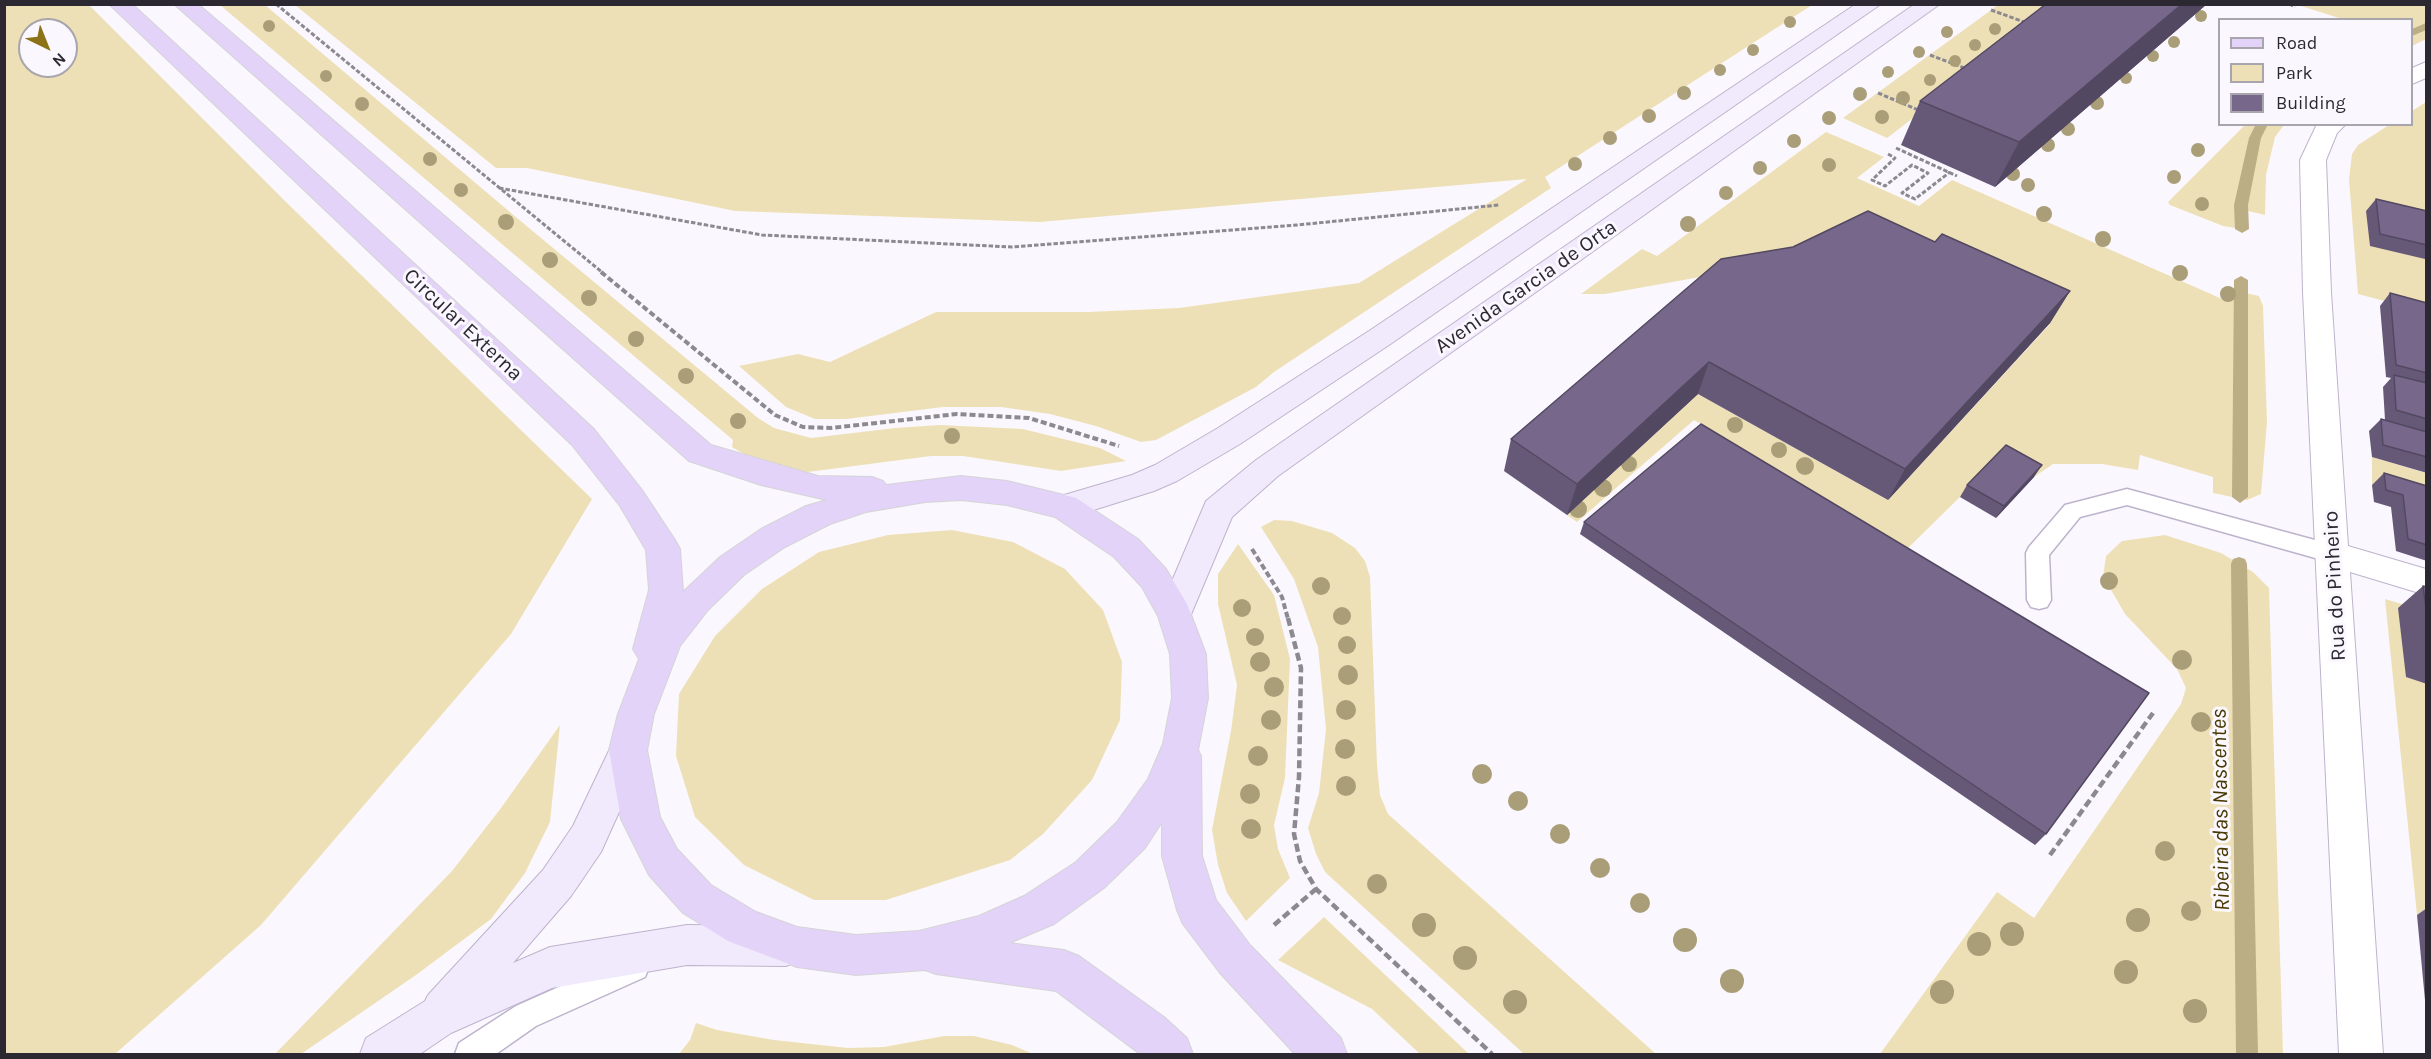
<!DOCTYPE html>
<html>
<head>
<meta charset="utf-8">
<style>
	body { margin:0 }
	#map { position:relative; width:2431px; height:1059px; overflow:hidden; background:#faf8fe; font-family:Karla,sans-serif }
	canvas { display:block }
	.frame { position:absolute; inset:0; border:6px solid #2c2832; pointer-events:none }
	.legend { position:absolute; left:2218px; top:18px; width:195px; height:108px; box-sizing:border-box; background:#faf8fe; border:2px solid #a8a5ac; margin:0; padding:8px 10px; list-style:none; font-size:18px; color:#2c2832 }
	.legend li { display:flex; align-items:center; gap:12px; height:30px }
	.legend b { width:30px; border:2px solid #a8a5ac }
	.north { position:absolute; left:18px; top:18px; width:60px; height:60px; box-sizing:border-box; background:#faf8fe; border:2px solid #a8a5ac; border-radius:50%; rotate:137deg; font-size:16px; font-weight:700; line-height:24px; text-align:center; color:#2c2832 }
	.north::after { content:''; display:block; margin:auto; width:21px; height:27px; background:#8d7317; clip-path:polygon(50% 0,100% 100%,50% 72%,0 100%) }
</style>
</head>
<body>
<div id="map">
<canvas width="2431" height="1059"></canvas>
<div class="frame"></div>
<ul class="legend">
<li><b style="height:8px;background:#e3d3f8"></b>Road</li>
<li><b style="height:16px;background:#eee0b6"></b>Park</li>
<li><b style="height:16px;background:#77678b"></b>Building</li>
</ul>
<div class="north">N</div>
</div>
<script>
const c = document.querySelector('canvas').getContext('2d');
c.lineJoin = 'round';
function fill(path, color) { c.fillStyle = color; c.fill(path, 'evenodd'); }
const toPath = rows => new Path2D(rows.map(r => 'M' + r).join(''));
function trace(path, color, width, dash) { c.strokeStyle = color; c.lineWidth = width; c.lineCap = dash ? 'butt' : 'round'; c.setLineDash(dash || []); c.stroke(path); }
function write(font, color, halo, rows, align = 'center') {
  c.font = font + ' Karla,sans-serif'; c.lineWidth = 6; c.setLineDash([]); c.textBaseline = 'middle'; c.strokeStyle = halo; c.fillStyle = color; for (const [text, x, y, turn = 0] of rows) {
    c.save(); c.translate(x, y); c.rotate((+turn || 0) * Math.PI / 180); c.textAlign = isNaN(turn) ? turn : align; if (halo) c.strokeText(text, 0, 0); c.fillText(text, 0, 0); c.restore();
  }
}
fill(toPath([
	[5,4,89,5,286,202,592,499,511,634,261,925,115,1054,5,1054],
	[30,30,66,30,66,66,30,66],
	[220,5,265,5,517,218,758,418,774,428,811,438,895,428,940,425,1023,429,1100,448,1126,461,1061,471,963,456,931,456,800,473,754,460,732,447,733,440],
	[295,5,1812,5,1545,177,1551,188,1274,372,1256,387,1156,440,1141,442,1096,426,1050,414,1001,407,943,407,846,419,815,419,786,407,739,366,798,354,830,362,936,312,1088,312,1179,308,1359,283,1527,179,1040,222,735,211,527,168,496,168],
	[1998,5,2061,5,1887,138,1843,118],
	[2298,5,2426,5,2426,39,2412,46,2412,20,2342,19],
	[2426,102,2426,312,2358,294,2349,179,2352,154,2358,145,2389,125,2412,124,2412,111],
	[2246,124,2284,125,2275,137,2266,175,2265,215,2244,210,2242,229,2223,226,2170,205,2168,202],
	[1826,132,1884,157,1857,178,1919,206,1952,180,2229,302,2241,292,2259,296,2263,306,2267,422,2261,494,2247,500,2213,493,2213,477,2140,455,2138,470,2102,464,2053,464,2034,477,1960,497,1908,548,1694,420,1577,522,1567,515,1698,394,1888,500,2050,324,1762,266,1605,294,1581,294,1642,249,1657,256],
	[2372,457,2426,473,2426,501,2372,485],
	[1274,520,1292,521,1332,533,1355,548,1365,561,1370,577,1377,765,1380,795,1388,814,1656,1054,1524,1054,1325,872,1316,854,1308,828,1319,793,1326,729,1318,647,1294,579,1261,527],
	[952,530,1013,542,1065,569,1103,610,1122,662,1120,720,1092,780,1043,834,1010,860,886,900,814,900,744,865,695,817,676,756,679,694,715,636,762,589,819,552,888,535],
	[2165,535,2221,553,2253,572,2269,588,2283,1054,1880,1054,1997,892,2034,918,2181,704,2186,688,2177,669,2125,614,2103,576,2106,556,2122,541],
	[1238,544,1274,595,1290,659,1285,778,1274,825,1278,849,1290,878,1246,921,1227,893,1218,865,1212,830,1231,731,1237,685,1218,604,1218,574],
	[2385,599,2426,611,2426,918,2417,915],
	[560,725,550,822,525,873,491,919,416,975,301,1054,275,1054,452,871,501,808],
	[1324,917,1469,1054,1420,1054,1372,1009,1278,960],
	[696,1023,717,1030,774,1040,848,1048,884,1047,944,1036,974,1036,1012,1045,1033,1054,679,1054,690,1040]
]), '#eee0b6');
fill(toPath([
	[2426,23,2426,30,2412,36,2412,29,2426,23],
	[2256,124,2268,124,2261,138,2248,205,2249,229,2242,233,2235,229,2234,205,2249,138,2256,124],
	[2241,276,2248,280,2248,497,2240,503,2232,497,2234,280,2241,276],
	[2239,557,2245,559,2247,564,2258,1054,2236,1054,2231,564,2233,559,2239,557]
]), '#bbad84');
const lane = toPath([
	[2127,489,2333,545,2341,548,2344,554,2341,560,2333,563,2127,505,2080,517,2049,555,2051,600,2047,607,2039,609,2031,607,2027,600,2026,553,2029,547,2065,505,2127,489],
	[635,953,645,957,649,967,645,977,536,1026,496,1054,455,1054,459,1043,516,1006,635,953]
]);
const street = toPath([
	[2426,62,2426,78,2412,84,2412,68,2426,62],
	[2317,124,2346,124,2337,133,2326,160,2331,292,2348,546,2426,569,2426,595,2350,572,2383,1054,2339,1054,2303,292,2300,160,2317,124]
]);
const secondary = toPath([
	[1856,4,1881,4,1389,345,1240,444,1177,481,1154,491,1065,519,1054,516,1049,507,1054,498,1132,475,1155,465,1218,428,1369,331,1856,4],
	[1915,4,1940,4,1278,476,1232,517,1187,624,1175,628,1163,624,1158,614,1206,501,1256,460,1915,4],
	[628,734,641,738,647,750,601,852,571,896,513,963,550,947,687,925,786,926,801,932,807,946,801,960,786,966,687,965,552,988,451,1033,420,1054,360,1054,366,1038,425,1001,428,995,543,870,573,826,615,738,628,734]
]);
const primary = toPath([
	[109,4,132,4,594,429,642,490,675,540,680,549,683,592,720,557,761,529,806,506,827,500,761,485,689,461,174,4,198,4,711,445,818,476,872,477,883,481,886,485,961,476,1007,481,1076,498,1138,539,1166,569,1187,604,1206,654,1208,698,1198,750,1201,756,1202,856,1216,900,1250,945,1341,1038,1347,1054,1295,1054,1220,973,1183,924,1177,910,1162,856,1162,822,1145,848,1104,888,1054,924,1009,943,1064,950,1079,956,1164,1017,1187,1038,1193,1054,1140,1054,1056,991,936,974,925,970,856,975,797,967,728,941,683,913,649,875,621,819,609,750,618,714,639,659,633,649,649,590,646,550,620,506,572,445,109,4],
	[961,500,1007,505,1055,517,1114,557,1142,587,1158,616,1170,654,1172,698,1163,744,1148,779,1117,822,1076,862,1024,896,979,916,919,931,856,935,797,927,756,912,711,885,677,849,660,817,647,750,654,714,680,646,708,610,744,575,785,547,830,524,866,512,925,502,961,500]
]);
trace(lane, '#beb3cc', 3);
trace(street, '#beb3cc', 2);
trace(secondary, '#beb3cc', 2);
trace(primary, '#d5d4d6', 2);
trace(toPath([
	[276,4,603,273],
	[2289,4,2295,7],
	[1991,10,2027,23],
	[1930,55,1967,69],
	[1878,93,1921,111],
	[1896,148,1957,176],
	[1888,154,1895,158,1872,180,1885,186,1912,165,1928,173,1902,193,1915,199,1950,172],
	[499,188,762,235,1012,247,1297,225,1499,205]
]), '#8c8991', 3, [4.5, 2]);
trace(toPath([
	[601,272,775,415,803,427,831,428,957,414,1029,418,1119,446],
	[1252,549,1282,597,1288,619]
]), '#8c8991', 4, [6, 3]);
trace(toPath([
	[1288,618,1301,668,1299,777,1294,834,1300,861,1316,889,1492,1054],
	[2050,855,2153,713],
	[1274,925,1316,889]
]), '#8c8991', 4.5, [8, 4]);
fill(lane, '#fff');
fill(street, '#fff');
fill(secondary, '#f1e9fc');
fill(primary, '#e3d3f8');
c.fillStyle = '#aa9e78';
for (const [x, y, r] of [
	[2201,16,6],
	[1790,22,6],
	[269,26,6],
	[1995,29,6],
	[1947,32,6],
	[2174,42,6],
	[1975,45,6],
	[1753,50,6],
	[1919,52,6],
	[2153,56,6],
	[1955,61,6],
	[1720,70,6],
	[1888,72,6],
	[326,76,6],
	[2126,78,6],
	[1930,80,6],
	[1684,93,7],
	[1860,94,7],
	[1903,98,7],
	[2097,103,7],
	[362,104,7],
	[1649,116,7],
	[1882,117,7],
	[1829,118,7],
	[2068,129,7],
	[1610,138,7],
	[1794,141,7],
	[2048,145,7],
	[2198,150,7],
	[430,159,7],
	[1575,164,7],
	[1829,165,7],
	[1760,168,7],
	[2013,174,7],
	[2174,177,7],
	[2028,185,7],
	[461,190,7],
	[1726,193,7],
	[2202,204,7],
	[2044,214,8],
	[506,222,8],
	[1688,224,8],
	[2103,239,8],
	[550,260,8],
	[2180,273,8],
	[2228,294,8],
	[589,298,8],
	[636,339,8],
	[686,376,8],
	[738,421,8],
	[1735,425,8],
	[952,436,8],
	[1779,450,8],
	[1629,464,8],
	[1805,466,9],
	[1603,488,9],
	[1578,509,9],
	[2109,581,9],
	[1321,586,9],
	[1242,608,9],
	[1342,616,9],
	[1255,637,9],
	[1347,645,9],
	[2182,660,10],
	[1260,662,10],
	[1348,675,10],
	[1274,687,10],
	[1346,710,10],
	[1271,720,10],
	[2201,722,10],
	[1345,749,10],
	[1258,756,10],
	[1482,774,10],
	[1346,786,10],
	[1250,794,10],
	[1518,801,10],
	[1251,829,10],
	[1560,834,10],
	[2165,851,10],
	[1600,868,10],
	[1377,884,10],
	[1640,903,10],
	[2191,911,10],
	[2138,920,12],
	[1424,925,12],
	[2012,934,12],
	[1685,940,12],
	[1979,944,12],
	[1465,958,12],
	[2126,972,12],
	[1732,981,12],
	[1942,992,12],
	[1515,1002,12],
	[2195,1011,12]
]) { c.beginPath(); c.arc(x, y, r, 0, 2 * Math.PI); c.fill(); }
fill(toPath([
	[2207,4,1995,187,1901,145,1920,101],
	[2376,199,2427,211,2427,257,2425,259,2370,246,2366,211],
	[1935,242,2070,291,2050,323,1888,500,1698,394,1567,515,1504,471,1511,439,1793,247],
	[2390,293,2427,303,2427,473,2372,457,2369,431,2381,419,2385,420,2383,387,2391,378,2386,377,2380,306],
	[2384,473,2427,486,2427,561,2396,551,2391,507,2374,502,2372,485],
	[2034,477,1996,518,1960,497,1967,485],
	[1584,522,2046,834,2035,845,1580,534],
	[2423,586,2427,587,2427,684,2406,677,2398,608],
	[2427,908,2427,1037,2426,1011,2417,915]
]), '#665978');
fill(toPath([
	[2182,4,2207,4,1995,187,2019,142],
	[2070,291,2050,323,1888,500,1905,469],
	[1709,362,1698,394,1567,515,1577,484],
	[2042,465,2034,477,1996,518,2004,506]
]), '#534861');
const building = toPath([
	[2046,4,2182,4,2019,142,1920,101,2046,4],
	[2376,199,2427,211,2427,245,2380,234,2376,199],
	[1868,211,1935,242,1942,234,2070,291,1905,469,1709,362,1577,484,1511,439,1721,259,1793,247,1868,211],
	[2390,293,2427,303,2427,373,2396,365,2390,293],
	[2394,375,2427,383,2427,419,2396,410,2394,375],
	[2381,419,2427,432,2427,457,2383,445,2381,419],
	[1701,424,2149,693,2046,834,1584,522,1701,424],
	[2006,445,2042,465,2004,506,1967,485,2006,445],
	[2384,473,2427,486,2427,545,2408,539,2403,495,2386,490,2384,473],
	[2423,586,2427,587,2427,616,2423,586]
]);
fill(building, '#77678b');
trace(building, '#534861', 1.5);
write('21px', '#2c2832', '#faf8fe', [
	["Avenida Garcia de Orta",1526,287,-35],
	["Circular Externa",463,325,43],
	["Rua do Pinheiro",2335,586,-93]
]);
write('italic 22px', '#483801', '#faf8fe', [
	["Ribeira das Nascentes",2221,810,-91]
]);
</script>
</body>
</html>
